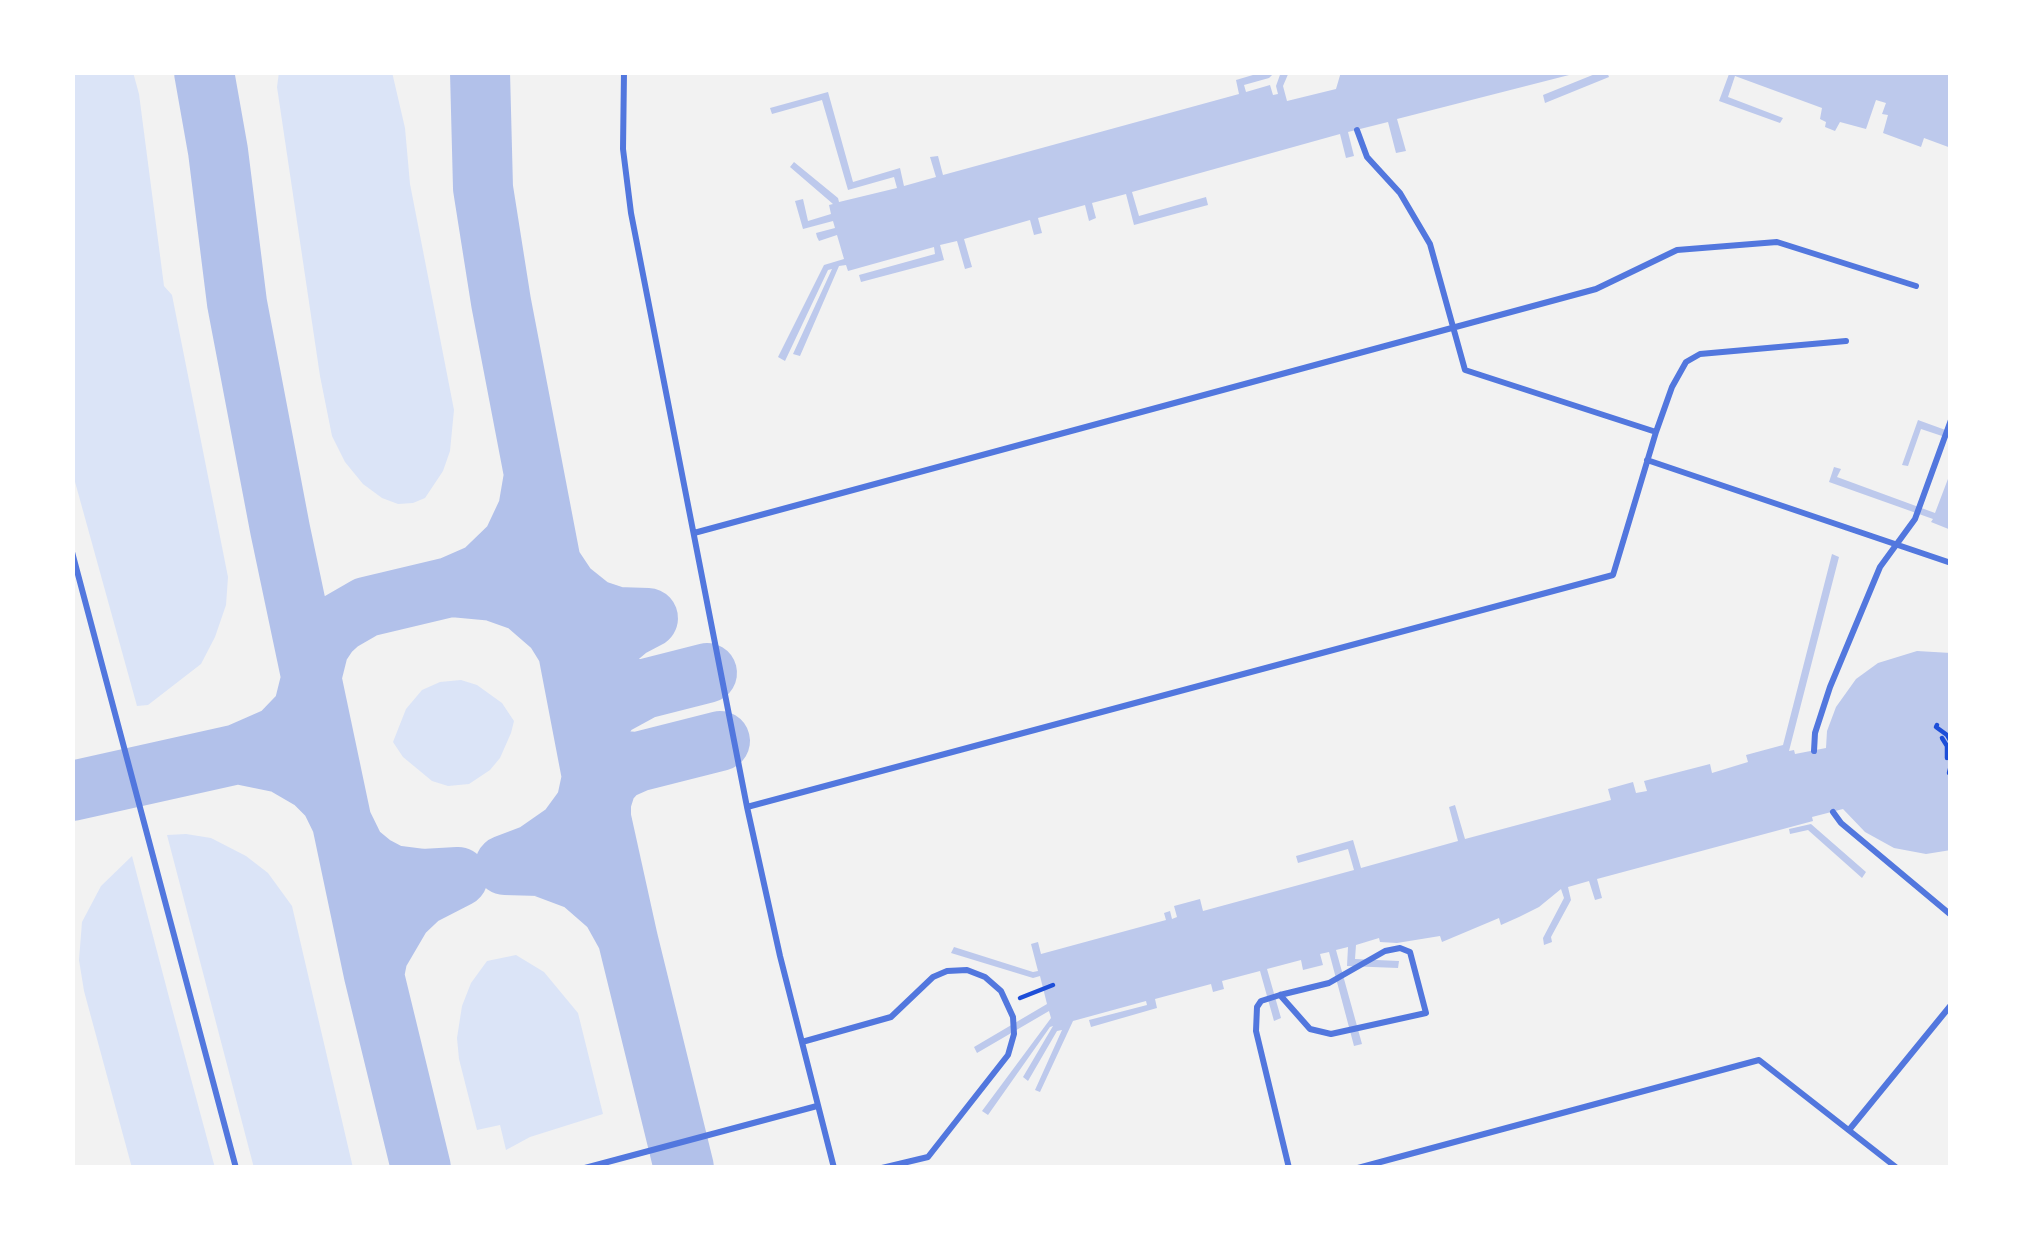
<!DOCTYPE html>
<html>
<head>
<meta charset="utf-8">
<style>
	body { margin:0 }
	#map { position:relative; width:2023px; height:1240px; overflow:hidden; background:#f2f2f2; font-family:Overpass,sans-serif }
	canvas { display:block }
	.frame { position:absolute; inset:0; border:75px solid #fff; pointer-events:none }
</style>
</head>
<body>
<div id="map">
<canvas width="2023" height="1240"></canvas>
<div class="frame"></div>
</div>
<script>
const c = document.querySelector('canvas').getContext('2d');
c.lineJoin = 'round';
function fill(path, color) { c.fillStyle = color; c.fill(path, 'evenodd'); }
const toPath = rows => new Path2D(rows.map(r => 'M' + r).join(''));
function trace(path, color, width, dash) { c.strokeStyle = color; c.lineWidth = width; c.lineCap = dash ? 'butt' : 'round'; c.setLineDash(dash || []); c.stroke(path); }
fill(toPath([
	[72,72,133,72,139,94,164,286,172,295,228,577,226,605,215,637,201,664,148,705,137,706,72,471],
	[279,72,392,72,405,128,410,184,454,410,450,451,443,471,425,498,413,503,398,504,382,498,363,484,345,462,332,436,320,376,277,87],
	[461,680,477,685,502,703,514,721,511,733,500,758,490,770,469,784,448,786,432,781,403,757,393,742,406,709,422,690,440,682],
	[186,834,211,838,246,856,268,873,292,906,353,1168,254,1168,167,835],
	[132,856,170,1001,215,1168,132,1168,84,991,79,960,82,922,101,886],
	[516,955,544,972,578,1013,603,1114,530,1137,506,1150,500,1125,477,1130,459,1059,457,1038,462,1006,471,983,487,961]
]), '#dbe4f7');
trace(toPath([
	[204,72,218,151,237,303,280,529,374,975,421,1168],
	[480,72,483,188,501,302,592,777,628,940,684,1168],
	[534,475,528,510,512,544,482,573,450,587,493,591,524,602,554,628,580,670,588,678,605,688,644,689,611,707,596,728,590,763],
	[552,565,568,589,593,609,617,617,648,618,629,628,610,644,588,678,582,697,584,730,592,745,599,753,616,760,637,762,619,770,607,783,601,802,601,817],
	[644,689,707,673],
	[637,762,720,741],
	[592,777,586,805,567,831,534,854,505,865,540,866,580,881,611,908,626,935],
	[72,791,238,754],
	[374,975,378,955,402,914,421,896,458,877,423,879,392,875,373,865,356,851,330,798,313,781,282,763,238,754,279,736,303,711,319,647,329,632,340,622,366,607,450,587]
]), '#b2c1ea', 60);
fill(toPath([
	[1263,72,1275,72,1269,78,1244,85,1246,92,1270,85,1273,95,1278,94,1276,86,1281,72,1289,72,1283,86,1287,101,1336,89,1341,72,1573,74,1397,119,1406,151,1396,153,1388,122,1348,132,1354,156,1346,158,1340,134,1132,192,1139,216,1206,197,1208,205,1134,225,1126,194,1092,203,1096,218,1089,221,1085,205,1038,218,1042,233,1034,235,1030,220,964,239,972,267,965,269,957,241,940,245,944,260,861,282,859,275,935,254,934,247,848,271,846,265,839,266,800,356,793,354,832,269,828,270,785,361,778,357,824,265,844,259,837,235,819,241,817,237,816,233,835,228,833,221,803,229,795,201,803,199,808,221,831,214,829,205,833,204,790,167,794,162,838,198,839,202,897,188,894,177,848,190,822,100,772,114,770,108,828,92,853,182,900,168,904,186,936,177,930,157,938,156,943,175,1239,94,1236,80],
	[1600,72,1607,72,1609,77,1545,103,1543,95],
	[1725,72,1951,72,1951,148,1924,138,1921,147,1883,133,1888,115,1882,114,1886,103,1876,100,1866,129,1840,122,1835,131,1825,127,1826,122,1820,119,1822,108,1735,76,1728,97,1783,118,1780,123,1719,101,1729,74],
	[1918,420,1951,432,1951,439,1921,429,1908,466,1902,465],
	[1834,467,1841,469,1837,477,1935,513,1951,471,1951,530,1931,522,1933,519,1829,482],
	[1832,554,1839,557,1789,751,1794,750,1795,754,1826,748,1827,731,1836,707,1856,679,1878,663,1917,651,1951,653,1951,850,1926,854,1894,848,1865,832,1843,809,1812,817,1813,821,1597,879,1602,898,1595,900,1589,881,1568,887,1571,900,1551,937,1552,942,1544,945,1543,938,1564,898,1561,889,1539,907,1519,917,1501,925,1499,918,1442,942,1440,936,1397,943,1380,942,1379,938,1356,945,1355,959,1399,961,1398,968,1347,966,1348,947,1336,950,1362,1044,1354,1046,1329,952,1320,954,1323,965,1303,970,1301,960,1267,969,1281,1018,1274,1021,1260,971,1222,981,1224,989,1213,992,1211,984,1155,999,1157,1008,1091,1027,1089,1020,1147,1005,1146,1001,1073,1021,1040,1092,1035,1090,1062,1030,1057,1031,1028,1081,1023,1077,1053,1026,1050,1027,988,1115,982,1111,1051,1018,1049,1011,977,1053,974,1047,1047,1004,1040,976,1033,978,951,953,954,947,1033,972,1038,971,1031,944,1038,942,1041,954,1166,920,1164,913,1170,911,1172,919,1177,917,1174,906,1200,899,1203,911,1354,870,1348,849,1298,863,1296,856,1353,840,1361,868,1458,841,1449,807,1455,805,1465,839,1611,800,1608,789,1633,782,1636,793,1647,791,1644,781,1710,764,1712,773,1748,762,1746,755,1783,745],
	[1811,824,1866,872,1862,878,1808,830,1790,834,1789,829]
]), '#bdc9ec');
trace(toPath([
	[1937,725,1936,727,1947,735,1951,742],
	[1942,738,1947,746,1947,758],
	[1949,773,1951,765],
	[1020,998,1053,985]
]), '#1d4ed8', 4.5);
trace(toPath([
	[624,72,623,149,631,213,747,807,780,956,834,1168],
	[1357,130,1367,157,1400,193,1430,244,1465,370,1656,432],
	[1647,460,1951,563],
	[694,533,1596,289,1677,250,1777,242,1916,286],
	[72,552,236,1168],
	[1814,751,1815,733,1830,687,1880,567,1915,519,1951,420],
	[747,807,1613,575,1656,432,1672,387,1686,362,1700,354,1846,341],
	[1833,812,1841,823,1951,915],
	[1280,995,1310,1029,1331,1034,1426,1013,1410,952,1400,948,1385,951,1329,983,1280,995,1261,1001,1257,1007,1256,1031,1289,1168],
	[802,1042,891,1017,933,977,947,971,967,970,985,977,1001,991,1013,1017,1014,1034,1008,1055,928,1157,882,1168],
	[1849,1130,1951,1005],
	[585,1168,817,1106],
	[1358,1168,1759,1060,1897,1168]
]), '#5277de', 6);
</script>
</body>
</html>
